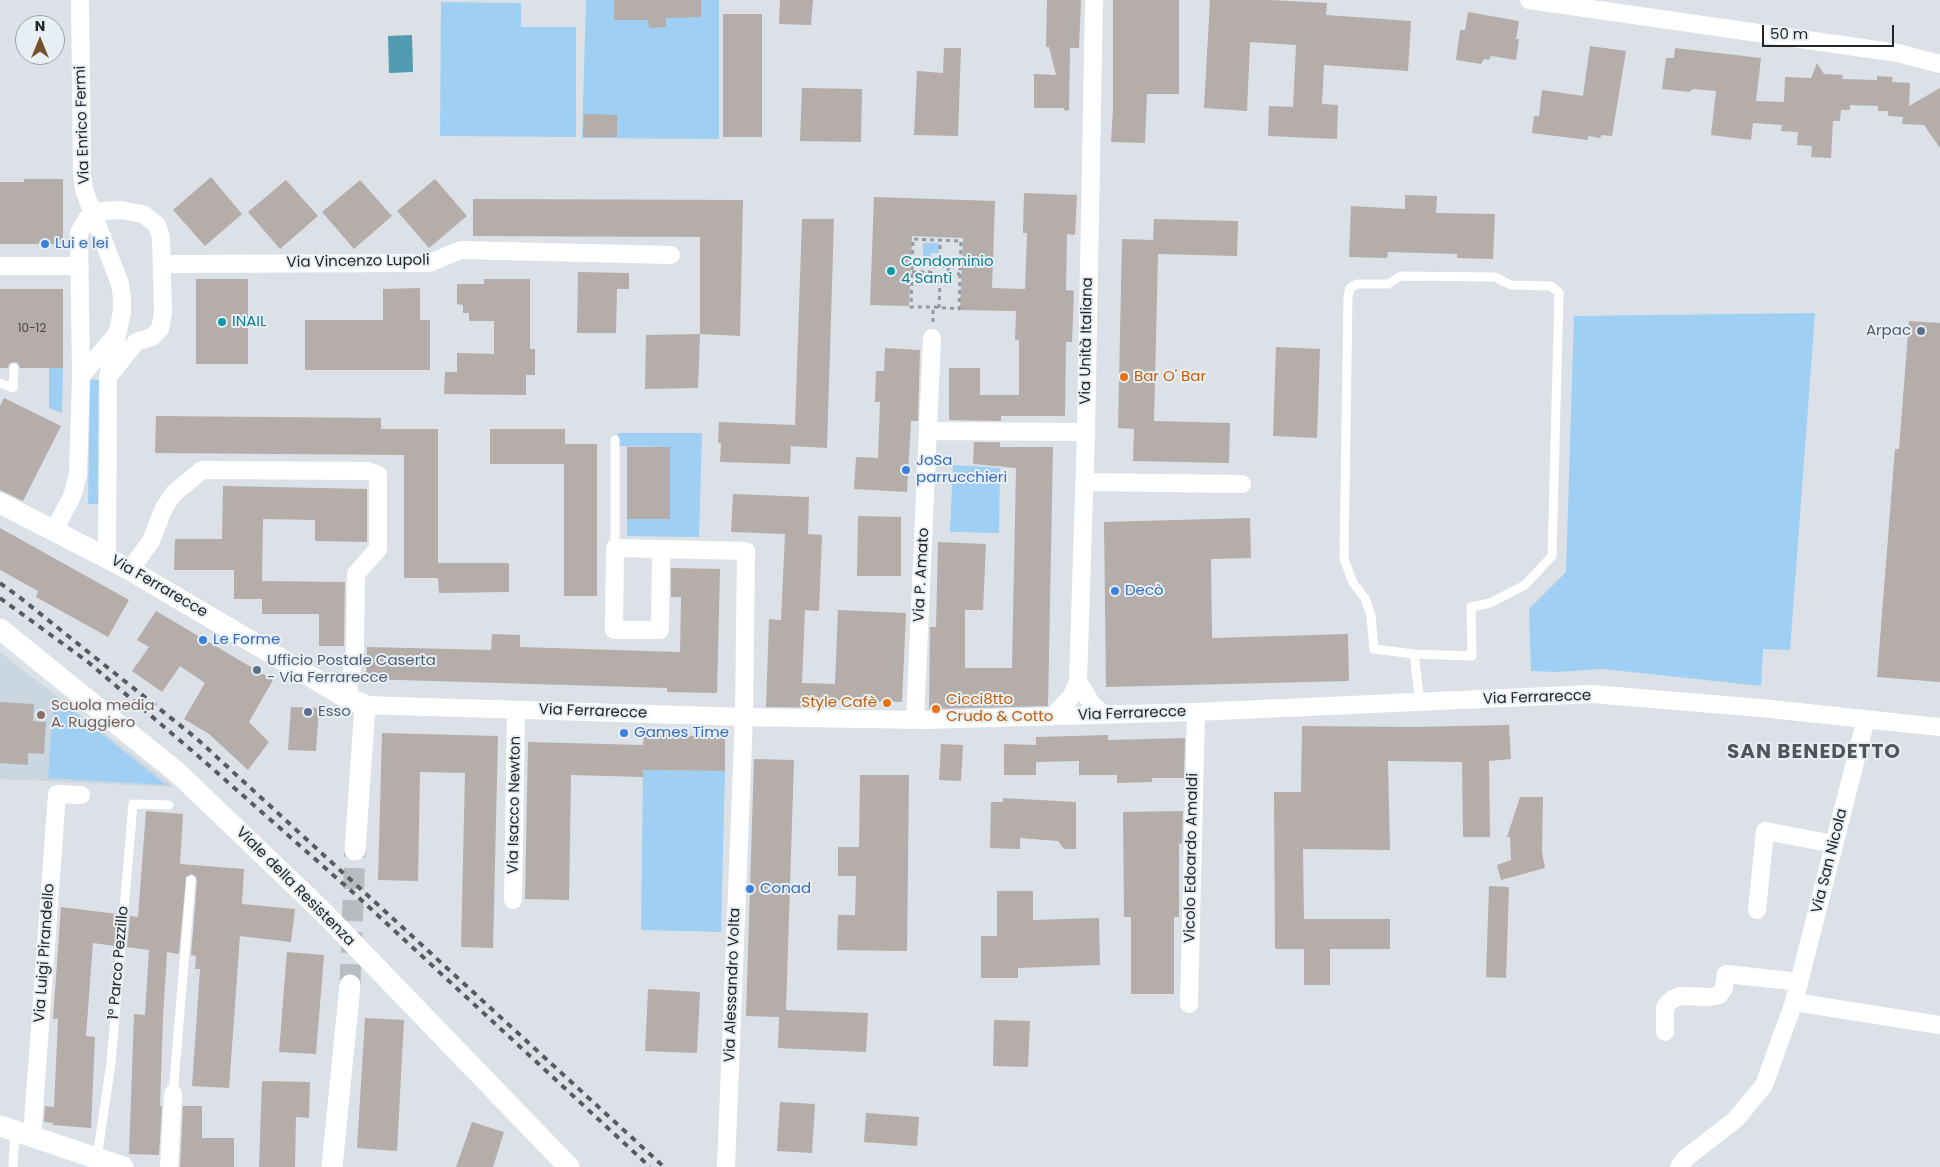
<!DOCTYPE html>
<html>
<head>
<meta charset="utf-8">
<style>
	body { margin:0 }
	#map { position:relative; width:1940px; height:1167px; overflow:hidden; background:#dbe1e6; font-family:Poppins,sans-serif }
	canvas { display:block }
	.north { position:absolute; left:15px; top:15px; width:50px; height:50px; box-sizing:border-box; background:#e8eff4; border:1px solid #9a9fa2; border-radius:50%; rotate:0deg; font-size:14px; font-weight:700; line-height:20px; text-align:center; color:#242728 }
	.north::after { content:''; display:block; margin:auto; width:18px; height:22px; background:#77532d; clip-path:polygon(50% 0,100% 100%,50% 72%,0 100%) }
	.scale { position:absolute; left:1762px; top:25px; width:132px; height:22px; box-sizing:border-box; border:2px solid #242728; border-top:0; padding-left:6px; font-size:15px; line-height:18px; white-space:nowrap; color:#242728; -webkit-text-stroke:4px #e8eff4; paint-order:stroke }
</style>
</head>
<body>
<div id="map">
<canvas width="1940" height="1167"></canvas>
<div class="north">N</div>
<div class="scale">50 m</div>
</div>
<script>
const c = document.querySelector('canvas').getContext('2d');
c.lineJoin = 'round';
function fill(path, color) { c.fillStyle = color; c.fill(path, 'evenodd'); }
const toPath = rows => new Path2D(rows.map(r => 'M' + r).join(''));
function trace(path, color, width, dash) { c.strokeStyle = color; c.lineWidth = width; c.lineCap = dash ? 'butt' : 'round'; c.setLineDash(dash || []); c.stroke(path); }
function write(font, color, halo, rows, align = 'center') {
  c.font = font + ' Poppins,sans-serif'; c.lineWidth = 4; c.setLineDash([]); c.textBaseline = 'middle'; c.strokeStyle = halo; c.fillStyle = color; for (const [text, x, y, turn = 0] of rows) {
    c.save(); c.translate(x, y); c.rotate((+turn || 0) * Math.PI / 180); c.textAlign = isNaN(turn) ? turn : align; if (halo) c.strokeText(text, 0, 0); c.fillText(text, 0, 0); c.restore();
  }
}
fill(toPath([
	[0,652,174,787,0,779]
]), '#cad7e1');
fill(toPath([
	[586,0,719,0,719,139,582,138],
	[441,2,521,3,521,27,576,27,576,137,440,136],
	[923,243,939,243,939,253,931,253,931,259,923,265],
	[1815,313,1790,650,1763,649,1761,686,1603,669,1556,672,1531,671,1529,609,1566,572,1574,316],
	[49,368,63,368,62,413,49,408],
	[90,380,100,380,99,504,88,504],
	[618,433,702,433,699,537,627,536,627,519,670,519,670,447,617,446],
	[953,465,1000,468,999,533,950,532],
	[54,696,166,785,48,778],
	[643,770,725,771,721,932,641,930]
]), '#9fd0f4');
fill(toPath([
	[412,35,413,72,389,73,388,36]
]), '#519bb0');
fill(toPath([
	[614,0,701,0,701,17,666,18,666,27,649,28,648,20,614,20],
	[780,0,813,0,811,25,779,24],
	[1047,0,1081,0,1079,48,1070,48,1069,110,1065,111,1064,108,1034,108,1034,74,1056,75,1049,47,1046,47],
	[1113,0,1179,0,1179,94,1147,94,1145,143,1111,142,1113,108],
	[1210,0,1270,0,1327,3,1326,15,1411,21,1408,71,1324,65,1322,104,1338,105,1337,139,1268,136,1269,106,1293,107,1296,45,1250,42,1247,111,1204,108],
	[1468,12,1519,21,1516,39,1519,39,1516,60,1491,56,1489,60,1484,59,1481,64,1456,60,1460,30,1465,30],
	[723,14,762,14,762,137,723,137],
	[1590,46,1626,51,1612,136,1602,135,1600,138,1588,136,1588,140,1532,133,1534,116,1539,116,1542,90,1583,96],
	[944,48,961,48,958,136,914,135,917,71,943,73],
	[1675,48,1761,58,1756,101,1784,102,1785,77,1811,78,1817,63,1824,74,1843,75,1842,79,1877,80,1877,76,1893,77,1892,82,1910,83,1909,106,1940,88,1940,148,1924,125,1902,124,1903,117,1888,116,1888,111,1878,111,1878,106,1850,105,1850,110,1841,110,1840,121,1833,121,1831,158,1811,157,1812,146,1797,145,1798,132,1781,131,1782,125,1753,123,1751,140,1711,135,1716,91,1693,89,1689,92,1662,89,1666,58,1674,58],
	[802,88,862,89,861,142,800,141],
	[584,114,617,115,617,137,583,137],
	[211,177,242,214,205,246,173,210],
	[24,179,63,179,63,244,0,244,0,182,24,182],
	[435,179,467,216,429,248,397,211],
	[286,180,318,216,280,249,248,212],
	[360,180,392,216,354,249,322,212],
	[1024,193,1077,195,1075,235,1067,234,1066,290,1074,291,1072,342,1066,342,1065,416,1001,416,1001,421,949,420,949,368,980,368,980,395,1019,395,1019,340,1015,340,1016,311,960,310,963,238,912,236,909,306,870,305,874,197,995,201,992,288,1025,289,1027,233,1023,233],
	[1405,195,1437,196,1436,213,1495,214,1493,259,1457,258,1457,254,1388,252,1387,258,1349,257,1351,206,1405,209],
	[473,199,743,200,740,336,700,334,700,237,473,236],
	[802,219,834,219,827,448,791,446,790,464,720,462,721,443,718,443,719,422,795,425],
	[1154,219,1238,221,1237,256,1158,254,1154,421,1230,423,1229,463,1133,461,1134,429,1118,428,1122,239,1153,240],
	[578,272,629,273,629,289,617,289,616,333,577,333],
	[196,279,248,279,248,364,196,364],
	[484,279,530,279,530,349,535,349,535,375,526,375,526,395,444,394,445,372,457,372,457,353,494,354,494,321,469,321,469,313,463,313,463,305,457,304,457,284,484,284],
	[420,288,420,320,430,320,430,370,305,370,305,320,383,320,383,289],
	[0,289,63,289,63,368,20,368,18,363,14,362,9,364,8,368,0,368],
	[1909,321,1940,323,1940,682,1877,677,1895,449,1899,449],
	[700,334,698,388,645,389,646,335],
	[1276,347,1320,349,1317,438,1273,436],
	[885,348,920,350,918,421,911,421,907,492,854,489,856,457,878,458,880,402,875,402,876,371,884,371],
	[4,398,61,426,23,501,0,490,0,406],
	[156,416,381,418,381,429,438,429,438,563,509,563,509,592,439,593,438,578,404,578,404,455,155,453],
	[490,429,565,429,565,444,597,444,597,596,564,596,564,464,490,464],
	[974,442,1000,442,1000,447,1053,447,1048,706,929,709,930,627,936,627,938,542,986,544,983,610,965,610,965,668,1012,668,1016,468,973,464],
	[627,447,670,447,670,519,627,519],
	[223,486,367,489,367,542,315,541,315,520,263,519,262,581,345,582,344,646,319,646,319,614,262,614,262,599,234,599,234,570,174,570,175,539,222,539],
	[733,494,809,497,808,534,822,535,819,611,805,610,802,683,835,684,838,610,906,613,902,702,834,700,834,708,766,707,769,619,781,620,785,534,731,532],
	[858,516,901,517,901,576,857,576],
	[1250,518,1251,558,1211,559,1212,638,1348,634,1349,681,1106,687,1104,522],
	[0,528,129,600,108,637,36,597,38,591,0,570],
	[671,568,720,569,717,693,667,692,667,688,366,679,367,647,491,650,492,634,520,635,520,647,680,652,681,597,671,597],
	[156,611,273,680,249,722,269,742,248,770,209,734,184,719,205,683,180,666,162,692,132,671,149,647,137,640],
	[0,702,34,704,33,721,46,722,44,754,28,753,28,765,0,763],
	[291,707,319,708,316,751,288,750],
	[1509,725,1511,759,1489,761,1490,837,1463,837,1462,762,1388,761,1390,850,1303,849,1304,919,1390,919,1390,949,1330,949,1330,985,1304,985,1304,949,1275,949,1274,792,1301,792,1302,726,1412,727],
	[382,733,498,736,493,948,461,947,465,773,420,772,418,881,378,880],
	[644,734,725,737,725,771,643,770,643,777,571,775,569,900,525,899,528,742,643,745],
	[1108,735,1108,740,1185,738,1184,778,1152,778,1152,782,1117,783,1117,775,1079,775,1079,761,1036,762,1036,775,1004,775,1004,744,1036,745,1036,737],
	[941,744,963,745,961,781,939,780],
	[754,759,794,760,786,1010,868,1013,866,1052,778,1048,779,1017,746,1016],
	[860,775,909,775,907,951,837,950,838,915,855,915,856,876,838,876,838,847,859,847],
	[1520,797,1543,797,1542,852,1545,868,1501,880,1497,865,1511,860,1510,837,1507,837],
	[1003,798,1076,802,1076,849,1064,849,1058,841,1020,838,1020,849,990,848,991,802,1003,802],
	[146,811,183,814,180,864,244,869,242,904,295,909,291,942,240,936,229,1088,192,1086,200,969,195,969,196,956,191,955,197,881,196,877,192,874,186,877,179,954,167,952,163,1017,160,1106,162,1106,159,1155,129,1154,134,1014,145,1015,149,950,127,947,130,916,138,917],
	[1183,811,1182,843,1179,844,1179,917,1174,917,1174,994,1131,994,1131,917,1124,917,1123,812],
	[1489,886,1509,887,1506,978,1486,977],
	[997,891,1033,891,1033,920,1099,918,1100,965,1018,968,1018,978,981,978,981,936,997,936],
	[61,907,117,914,115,946,93,943,86,1036,95,1037,91,1128,53,1125,53,1123,44,1122,45,1106,54,1107,58,1019,53,1019],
	[287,952,324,955,316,1054,279,1052],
	[648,989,700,992,697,1053,645,1051],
	[365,1018,404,1020,397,1151,357,1148],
	[994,1020,1030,1021,1028,1067,993,1066],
	[262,1081,310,1082,309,1118,296,1117,295,1167,259,1167],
	[780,1102,815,1104,812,1153,777,1151],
	[183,1106,202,1106,202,1138,234,1138,234,1167,180,1167],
	[866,1113,919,1117,917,1146,864,1142],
	[472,1122,504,1132,493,1167,456,1167]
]), '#b4ada9');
trace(toPath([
	[350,985,355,850]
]), '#b6bcc0', 21, [21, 11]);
trace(toPath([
	[940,265,940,240],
	[912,272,931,272,934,267,940,265,948,268,949,273,947,279,941,282,935,280,932,277,931,272],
	[949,273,960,274],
	[939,308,940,281],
	[933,322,933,307,959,309,961,241,913,239,911,307,933,307]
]), '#95999d', 3, [4, 4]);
trace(toPath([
	[0,383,13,388,14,368],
	[615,440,615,548],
	[1414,654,1472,656,1471,607,1490,603,1525,585,1552,556,1559,293,1551,286,1511,285,1495,277,1401,276,1388,284,1357,284,1350,288,1348,296,1344,559,1353,583,1365,598,1371,616,1374,649,1414,654,1420,703],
	[173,1094,191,880],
	[97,1158,111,1063,133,804,169,805],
	[13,1167,15,1131]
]), '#fff', 9);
trace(toPath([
	[80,0,82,173,84,190,120,284,122,297,122,312,108,377,107,557],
	[1529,0,1898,53,1940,64],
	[163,264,429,263,461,250,671,255],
	[0,266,80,266],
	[81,376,116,335],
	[929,431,1086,432],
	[1085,482,1242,484],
	[54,531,73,494,78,474,81,376,79,233,87,219,103,211,120,210,143,214,157,225,161,237,163,313,160,329,152,337,136,342,108,377],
	[661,549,660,630,614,630,615,548,746,551,744,717,726,1167],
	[130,570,151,541,164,508,173,494,202,470,368,471,378,475,378,549,356,574,355,651,347,698],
	[1078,681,1091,703,1104,715],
	[365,705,744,717,923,720,1196,712,1592,694,1761,708,1940,727],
	[1053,716,1072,696,1078,681,1086,432,1094,0],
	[915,720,932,338],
	[513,900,516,710],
	[1757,910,1765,831,1834,844],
	[1794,1002,1940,1025],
	[1189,1004,1196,712],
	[1665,1032,1665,1008,1668,1003,1673,999,1681,996,1709,997,1719,995,1724,988,1726,974,1799,982],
	[32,1137,57,794,81,795],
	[169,1167,173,1094],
	[1679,1167,1686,1158,1736,1119,1764,1085,1794,1002,1866,719]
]), '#fff', 18);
trace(toPath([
	[0,503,130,570,347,698,365,705,355,850],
	[0,629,179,774,322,911,569,1167],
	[0,1126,123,1167],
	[332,1167,350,985]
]), '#fff', 21);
trace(toPath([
	[0,583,18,596,196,738,664,1167],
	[0,598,88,662,197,755,357,896,650,1167]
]), '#585b5e', 4, [6, 6]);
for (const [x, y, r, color] of [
	[45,244,5,"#3f7fe0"],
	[891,271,5,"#0f9aa8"],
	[222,322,5,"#0f9aa8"],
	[1921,331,5,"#5c6f8a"],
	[1124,377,5,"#e8710a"],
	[906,470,5,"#3f7fe0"],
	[1115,591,5,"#3f7fe0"],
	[203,640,5,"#3f7fe0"],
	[257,670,5,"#5c6f8a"],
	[887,703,5,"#e8710a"],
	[936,709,5,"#e8710a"],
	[308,712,5,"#5c6f8a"],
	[41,715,5,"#8d6e63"],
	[624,733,5,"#3f7fe0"],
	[750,889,5,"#3f7fe0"]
]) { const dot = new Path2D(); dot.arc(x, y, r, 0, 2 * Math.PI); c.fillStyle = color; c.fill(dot); trace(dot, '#e8eff4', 2); }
write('12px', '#484848', null, [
	["10-12",32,329]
]);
write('15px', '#242728', '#e8eff4', [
	["Via Enrico Fermi",83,125,-92],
	["Via Vincenzo Lupoli",358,262,-1],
	["Via Unità Italiana",1087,341,-89],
	["Via P. Amato",922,575,-87],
	["Via Ferrarecce",159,587,30],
	["Via Ferrarecce",1537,698,-2],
	["Via Ferrarecce",593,712,2],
	["Via Ferrarecce",1132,714,-2],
	["Via Isacco Newton",515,805,-89],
	["Vicolo Edoardo Amaldi",1192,858,-89],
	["Via San Nicola",1830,861,-76],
	["Viale della Resistenza",295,887,45],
	["Via Luigi Pirandello",45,953,-86],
	["1° Parco Pezzillo",119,963,-85],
	["Via Alessandro Volta",733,985,-88]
]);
write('15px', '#366cbe', '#e8eff4', [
	["Lui e lei",55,244],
	["JoSa",916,461],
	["parrucchieri",916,478],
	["Decò",1125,591],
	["Le Forme",213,640],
	["Games Time",634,733],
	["Conad",760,889]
], 'left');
write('15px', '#0d838f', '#e8eff4', [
	["Condominio",901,262],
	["4 Santi",901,279],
	["INAIL",232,322]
], 'left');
write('15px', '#4e5e75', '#e8eff4', [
	["Arpac",1911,331,"right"],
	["Ufficio Postale Caserta",267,661],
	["- Via Ferrarecce",267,678],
	["Esso",318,712]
], 'left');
write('15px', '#c56008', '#e8eff4', [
	["Bar O' Bar",1134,377],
	["Cicci8tto",946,700],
	["Crudo & Cotto",946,717],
	["Style Cafè",877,703,"right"]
], 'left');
write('15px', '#785e54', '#e8eff4', [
	["Scuola media",51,706],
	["A. Ruggiero",51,723]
], 'left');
c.letterSpacing = '1px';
write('bold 20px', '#505559', '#e8eff4', [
	["SAN BENEDETTO",1814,753]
]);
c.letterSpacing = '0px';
</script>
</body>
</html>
